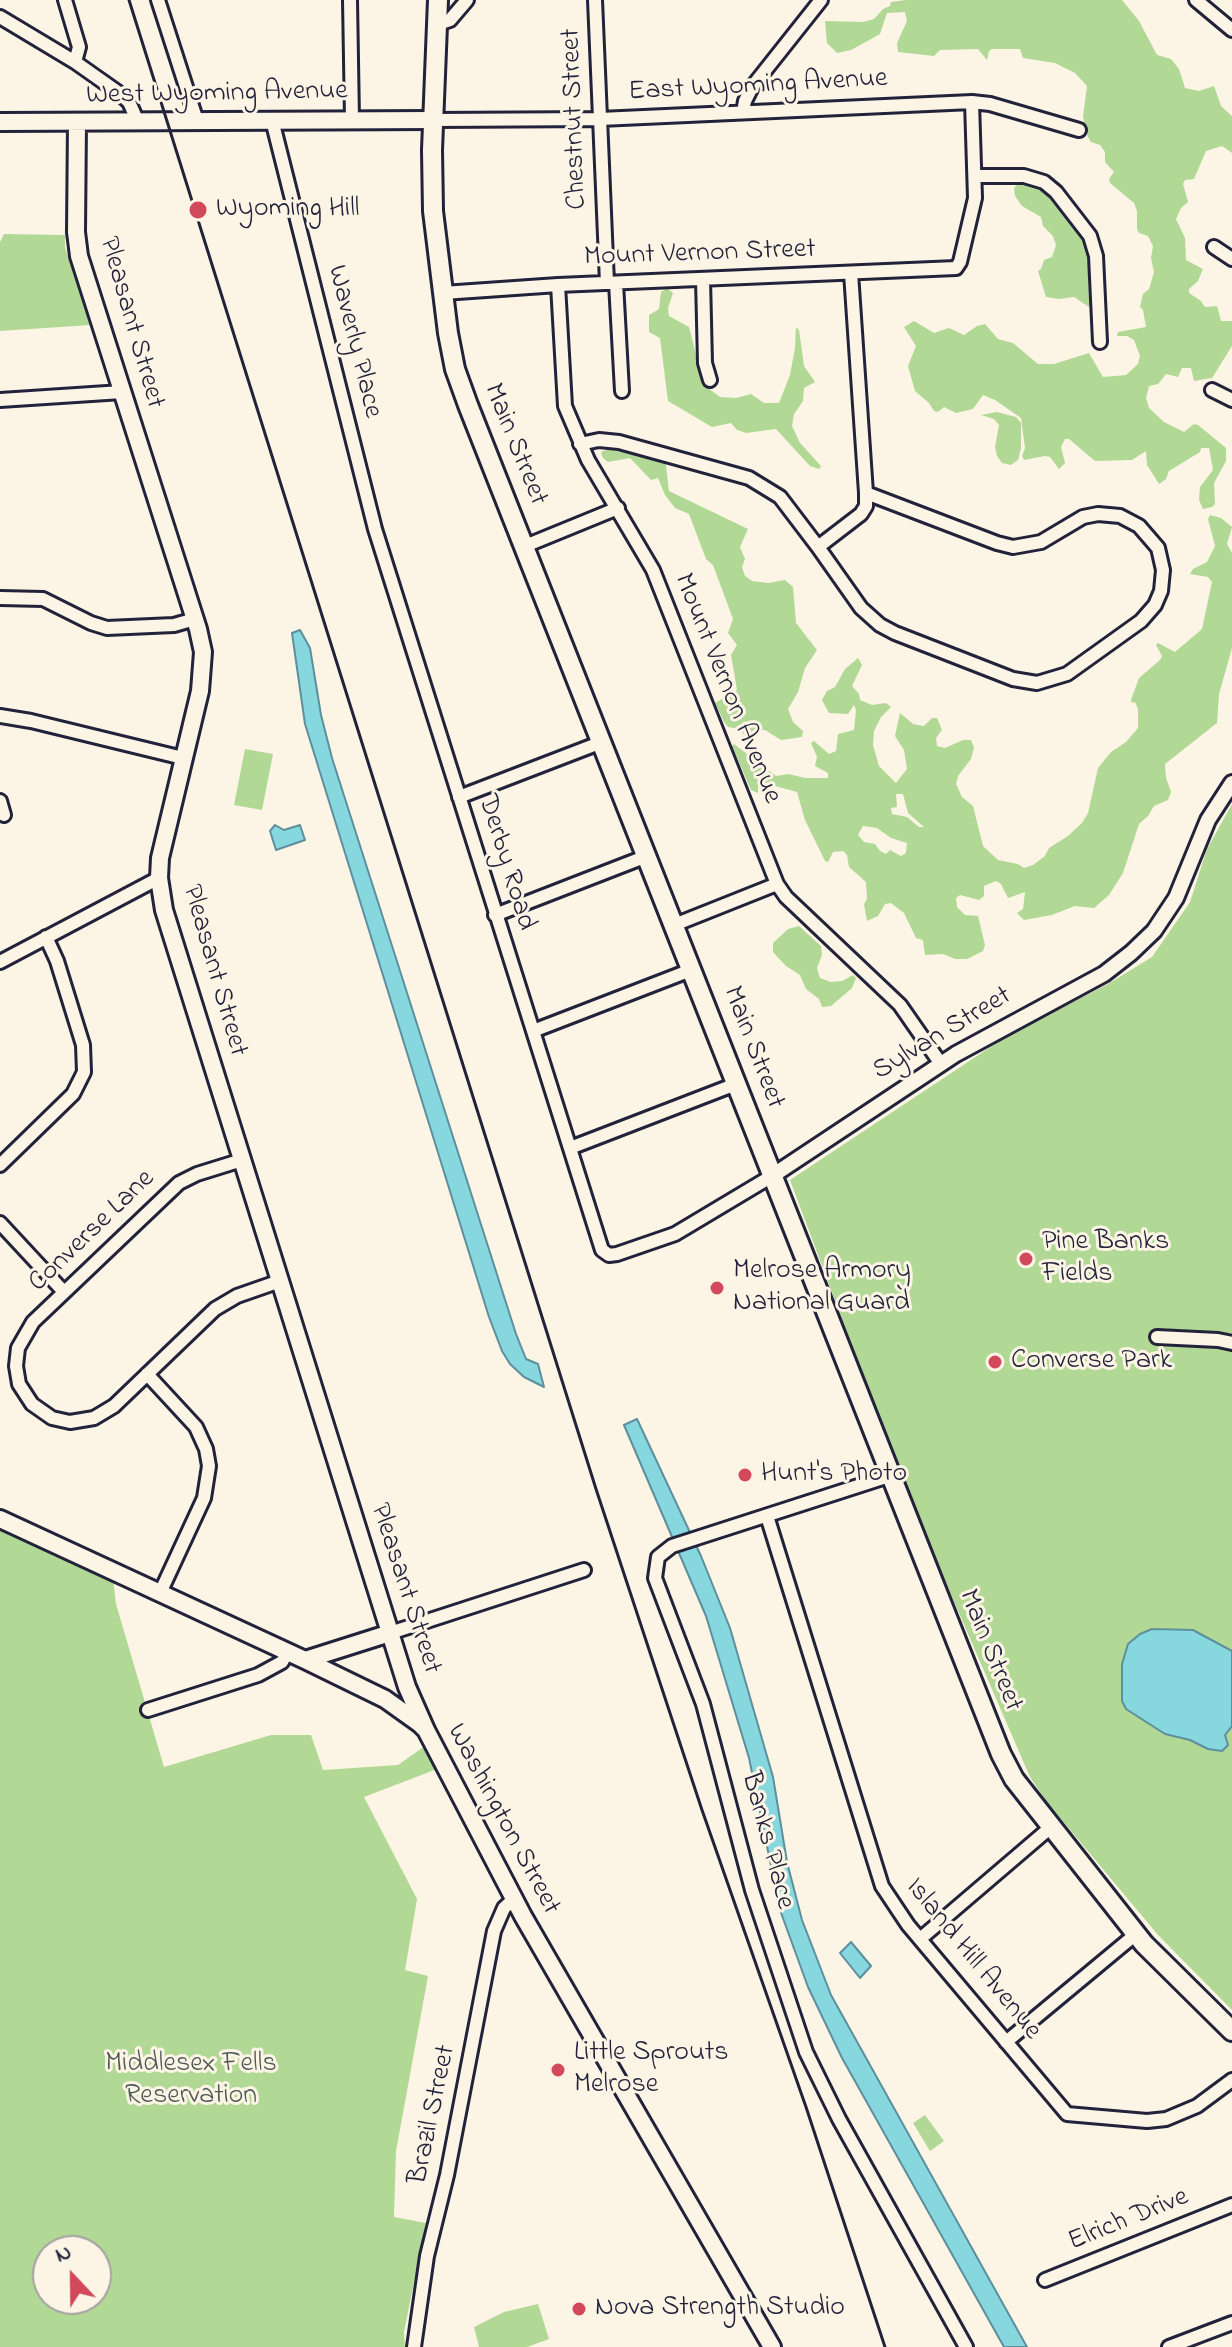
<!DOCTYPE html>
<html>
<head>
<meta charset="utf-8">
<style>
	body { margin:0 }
	#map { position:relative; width:1232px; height:2347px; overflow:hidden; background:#fcf5e5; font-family:"Indie Flower",sans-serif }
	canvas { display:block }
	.north { position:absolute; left:32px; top:2235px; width:80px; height:80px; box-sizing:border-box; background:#fcf5e5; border:2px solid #a5a1a1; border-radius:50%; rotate:338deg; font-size:22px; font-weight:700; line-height:32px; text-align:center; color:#22223b }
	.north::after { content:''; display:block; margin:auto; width:28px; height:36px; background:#d1495b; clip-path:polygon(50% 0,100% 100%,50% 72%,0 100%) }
</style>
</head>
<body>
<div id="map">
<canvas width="1232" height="2347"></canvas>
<div class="north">N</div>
</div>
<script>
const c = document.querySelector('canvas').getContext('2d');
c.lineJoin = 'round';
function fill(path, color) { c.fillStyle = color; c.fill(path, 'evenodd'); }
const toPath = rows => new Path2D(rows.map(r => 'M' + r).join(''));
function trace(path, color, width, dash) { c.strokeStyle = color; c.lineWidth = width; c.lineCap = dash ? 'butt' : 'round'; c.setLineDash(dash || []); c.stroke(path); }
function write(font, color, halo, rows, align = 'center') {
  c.font = font + ' "Indie Flower",sans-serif'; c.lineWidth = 6; c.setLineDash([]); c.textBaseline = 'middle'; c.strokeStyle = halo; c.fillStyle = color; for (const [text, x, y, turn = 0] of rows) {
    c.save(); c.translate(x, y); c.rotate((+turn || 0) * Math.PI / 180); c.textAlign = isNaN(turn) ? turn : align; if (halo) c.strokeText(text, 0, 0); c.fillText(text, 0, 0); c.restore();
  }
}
fill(toPath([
	[906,0,1122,0,1139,21,1157,55,1171,59,1179,69,1185,88,1199,91,1214,86,1221,106,1232,116,1232,153,1222,146,1206,151,1194,179,1185,180,1183,184,1188,202,1181,208,1176,219,1185,238,1186,260,1203,269,1198,281,1189,289,1189,293,1201,301,1205,307,1217,306,1221,321,1232,321,1232,346,1212,378,1194,381,1191,368,1182,368,1178,377,1166,374,1158,384,1149,386,1146,398,1149,408,1164,422,1184,432,1194,424,1198,425,1226,448,1226,461,1214,483,1215,504,1212,507,1203,509,1199,500,1200,487,1213,470,1209,448,1201,448,1200,452,1169,471,1166,479,1159,484,1147,465,1146,451,1132,460,1095,461,1069,439,1065,439,1061,447,1065,463,1059,469,1050,457,1045,456,1024,460,1022,456,1025,448,1021,418,995,400,983,395,973,409,956,413,944,407,938,412,934,411,929,403,915,391,908,366,916,346,904,327,914,321,934,333,949,328,964,335,977,326,985,324,998,339,1013,343,1038,364,1054,364,1089,353,1103,377,1126,375,1138,364,1140,356,1134,340,1127,336,1117,336,1118,332,1146,327,1143,310,1140,307,1143,294,1149,289,1154,272,1151,258,1153,246,1148,236,1139,233,1137,229,1137,211,1134,203,1110,183,1109,179,1114,172,1105,162,1105,152,1100,145,1091,142,1087,135,1083,117,1087,86,1075,73,1055,63,1023,58,1020,49,992,49,989,51,987,60,978,49,940,50,934,56,898,52,897,43,907,21,905,12,887,13,880,34,851,50,837,53,827,43,825,21,863,22,874,19,883,9,890,6,891,2],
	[1030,184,1048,192,1075,223,1086,245,1092,305,1089,307,1074,297,1059,299,1046,297,1038,271,1041,269,1044,260,1052,257,1056,245,1053,236,1043,226,1041,217,1022,206,1015,196,1014,188,1017,185],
	[4,234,65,235,65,247,90,325,0,331,0,242],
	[667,288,673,293,668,308,669,316,689,327,702,378,708,388,720,397,736,398,751,394,764,403,779,403,790,375,795,348,796,327,799,330,804,366,815,382,804,388,803,401,794,414,792,426,800,443,821,466,819,469,810,466,776,429,746,433,737,430,731,423,712,427,668,401,660,338,649,332,649,315,659,309,661,292],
	[997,412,1016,417,1021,423,1021,448,1018,460,1011,465,1002,463,997,456,995,447,999,425,994,419,981,415],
	[614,448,663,461,666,465,669,491,748,529,740,547,745,559,742,567,745,576,752,581,768,583,785,580,793,587,796,623,817,650,805,668,798,692,788,709,793,722,803,731,802,737,781,740,765,730,753,731,745,736,740,729,728,727,724,722,715,703,737,690,731,655,737,645,728,633,733,619,713,565,706,559,689,514,675,508,665,495,658,478,651,480,630,458,608,462,603,458,601,453,603,451],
	[1210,515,1221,518,1232,527,1227,544,1232,553,1232,648,1219,694,1217,723,1165,764,1166,778,1171,792,1168,800,1154,806,1148,816,1139,824,1123,873,1109,895,1094,908,1075,906,1052,915,1024,920,1017,913,1023,909,1025,892,1008,898,1001,884,996,881,984,886,984,896,979,900,960,895,956,898,957,907,965,915,978,916,985,945,983,951,967,959,955,959,943,954,925,955,923,940,916,938,904,913,891,903,885,904,878,916,867,921,864,904,867,899,866,882,849,867,847,855,843,851,833,852,828,862,825,861,805,820,797,792,764,783,758,785,758,793,751,790,732,746,734,744,776,776,789,774,805,778,828,778,828,773,815,766,817,757,811,743,814,741,829,754,836,751,838,734,854,730,856,710,854,705,848,714,829,713,822,700,827,691,835,687,845,669,858,658,862,665,852,686,859,694,860,700,872,705,886,703,891,707,881,717,874,731,873,745,879,766,896,783,907,769,904,750,895,736,900,713,913,724,924,726,932,718,937,718,942,730,936,738,937,746,945,748,963,740,971,740,974,748,971,759,958,776,956,784,962,797,973,806,983,846,998,860,1018,864,1024,868,1033,865,1045,856,1049,848,1068,836,1082,823,1088,813,1098,768,1111,752,1126,742,1138,728,1138,709,1135,702,1132,703,1131,700,1139,678,1160,660,1162,656,1156,645,1158,643,1175,652,1202,629,1212,582,1208,577,1190,574,1193,569,1207,562,1215,546,1208,519],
	[896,794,903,794,908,813,924,827,919,827,907,817,892,814,891,808,897,807],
	[863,826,877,828,891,838,907,843,906,853,901,856,890,850,886,854,880,851,875,844,864,842,858,835],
	[245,749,273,754,262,810,234,805],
	[1232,804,1232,2010,1158,1935,1046,1801,1030,1777,907,1493,790,1180,1007,1036,1108,984,1152,957,1190,902,1207,849],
	[799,926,821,946,822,955,817,968,820,978,831,982,842,981,853,975,856,978,852,988,831,1006,822,1007,819,999,806,989,800,975,786,966,773,952,773,943,788,929],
	[0,1528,113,1578,116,1604,164,1767,271,1735,311,1735,323,1770,398,1765,425,1746,437,1769,364,1797,417,1899,405,1970,428,1976,396,2151,394,2217,426,2223,404,2332,405,2347,0,2347],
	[48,2251,96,2251,96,2299,48,2299],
	[925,2115,944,2141,930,2151,913,2123],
	[538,2304,549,2339,527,2347,479,2347,474,2327,504,2312]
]), '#b1d895');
const water = toPath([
	[300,630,310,648,321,715,332,758,516,1334,526,1359,538,1364,544,1387,524,1377,510,1364,502,1351,489,1317,305,724,292,633,300,630],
	[275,825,284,830,300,825,305,840,276,850,270,831,275,825],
	[637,1419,701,1556,730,1628,773,1777,787,1862,802,1920,831,1995,1027,2347,1004,2347,842,2058,808,1987,780,1910,749,1758,706,1616,624,1425,637,1419],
	[1152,1629,1193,1630,1232,1651,1232,1726,1225,1735,1228,1745,1222,1751,1208,1749,1190,1740,1165,1734,1126,1709,1122,1701,1122,1664,1128,1644,1140,1634,1152,1629],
	[851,1942,871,1966,860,1978,840,1953,851,1942]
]);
fill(water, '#86d8de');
trace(water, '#5e8f9d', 2);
const minor = toPath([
	[65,0,79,47,75,62],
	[158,0,197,121],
	[350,0,352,119],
	[595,0,607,283],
	[1196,0,1232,30],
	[0,17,75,62,119,93,129,102,138,122],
	[438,24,450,20,467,0],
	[743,112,745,101,752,87,821,0],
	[272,120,375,529,602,1250,609,1255,617,1254,675,1234,772,1176],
	[434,120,600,119,972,102,990,104,1079,130],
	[975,176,1024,176,1044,182,1056,192,1090,236,1096,256,1100,342],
	[1214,247,1232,259],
	[851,273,866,493,997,543,1013,547,1041,542,1083,517,1098,514,1120,516,1139,526,1158,548,1163,570,1161,591,1155,605,1141,621,1067,674,1037,683,1013,679,895,633,880,625,861,608,818,547,861,514,866,506,866,493],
	[703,279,705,363,710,380],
	[616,283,622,391],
	[558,285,565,406,588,460,653,570,777,884,786,897,900,1005,941,1064],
	[443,293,558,285,956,268,960,262,975,198,972,102],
	[1212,390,1232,400],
	[0,400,122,392],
	[580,444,599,440,619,442,749,478,780,497,818,547],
	[525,546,618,508],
	[0,598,43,599,91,623,107,628,174,625,195,619],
	[0,716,31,721,183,758],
	[459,797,602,742],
	[0,801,4,815],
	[495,915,647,856],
	[674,925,777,884],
	[0,962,159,878],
	[533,1031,691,970],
	[570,1148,736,1084],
	[242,1160,197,1174,179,1183,33,1322,18,1348,16,1366,19,1384,32,1404,52,1418,70,1422,94,1418,114,1406,215,1309,237,1296,280,1281],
	[0,1165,73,1094,84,1072,83,1045,57,961,46,937],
	[0,1223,64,1292],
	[1157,1337,1218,1340,1232,1343],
	[147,1374,196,1427,206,1449,209,1466,204,1498,160,1593],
	[889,1476,672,1546,658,1557,655,1578,703,1704,752,1890,806,2052,839,2119,966,2347],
	[767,1516,882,1886,908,1925,1067,2114,1147,2121,1166,2119,1197,2106,1232,2080],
	[390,1633,584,1570],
	[148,1710,258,1675,282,1662,288,1651],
	[920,1939,1051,1827],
	[1006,2042,1136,1934],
	[1045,2280,1232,2205],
	[414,2347,427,2256,447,2175,494,1931,504,1908,514,1899],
	[1169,2347,1232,2323]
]);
const tertiary = toPath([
	[772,1176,956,1054,1104,974,1131,953,1154,931,1176,898,1208,820,1232,783]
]);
const secondary = toPath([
	[0,122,434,120],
	[77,122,76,232,79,256,198,629,203,652,200,691,160,858,159,878,164,910,407,1687,426,1730],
	[0,1519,305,1660,385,1699,420,1724,426,1730,523,1916,772,2347],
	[305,1660,390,1633]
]);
const primary = toPath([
	[438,0,432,150,433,211,448,333,455,369,468,405,1001,1754,1014,1779,1144,1944,1232,2031]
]);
trace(minor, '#22223b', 18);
trace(tertiary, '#22223b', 20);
trace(secondary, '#22223b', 22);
trace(primary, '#22223b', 24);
trace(minor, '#fcf5e5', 12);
trace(tertiary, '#fcf5e5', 14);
trace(secondary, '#fcf5e5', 16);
trace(primary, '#fcf5e5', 18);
trace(toPath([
	[129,0,596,1489,702,1810,806,2107,885,2347]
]), '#22223b', 3);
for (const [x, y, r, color] of [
	[198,210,10,"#d1495b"],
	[1026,1259,8,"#d1495b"],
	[717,1288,8,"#d1495b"],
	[995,1362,8,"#d1495b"],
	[745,1475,8,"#d1495b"],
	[558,2070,8,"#d1495b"],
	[579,2309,8,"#d1495b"]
]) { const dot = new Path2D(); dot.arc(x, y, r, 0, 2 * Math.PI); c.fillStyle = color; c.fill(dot); trace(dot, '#fcf5e5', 3); }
write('28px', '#22223b', '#fcf5e5', [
	["East Wyoming Avenue",758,87,-3],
	["West Wyoming Avenue",217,95,-1],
	["Chestnut Street",576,119,-92],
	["Mount Vernon Street",700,255,-2],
	["Pleasant Street",130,323,74],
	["Waverly Place",353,342,76],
	["Main Street",514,445,68],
	["Mount Vernon Avenue",726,689,68],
	["Derby Road",505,863,73],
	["Pleasant Street",213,971,74],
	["Sylvan Street",943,1035,-31],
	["Main Street",752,1048,69],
	["Converse Lane",93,1232,-44],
	["Pleasant Street",404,1589,72],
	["Main Street",989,1651,68],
	["Washington Street",502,1820,62],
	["Banks Place",766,1841,75],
	["Island Hill Avenue",972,1960,51],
	["Brazil Street",434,2115,-78],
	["Elrich Drive",1129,2221,-22]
]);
write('28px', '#22223b', '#fcf5e5', [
	["Wyoming Hill",216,210],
	["Pine Banks",1042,1243],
	["Fields",1042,1275],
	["Melrose Armory",733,1272],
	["National Guard",733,1304],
	["Converse Park",1011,1362],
	["Hunt's Photo",761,1475],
	["Little Sprouts",574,2054],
	["Melrose",574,2086],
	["Nova Strength Studio",595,2309]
], 'left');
write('28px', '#4d5956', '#fcf5e5', [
	["Middlesex Fells",191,2065],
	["Reservation",191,2097]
]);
</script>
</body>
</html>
